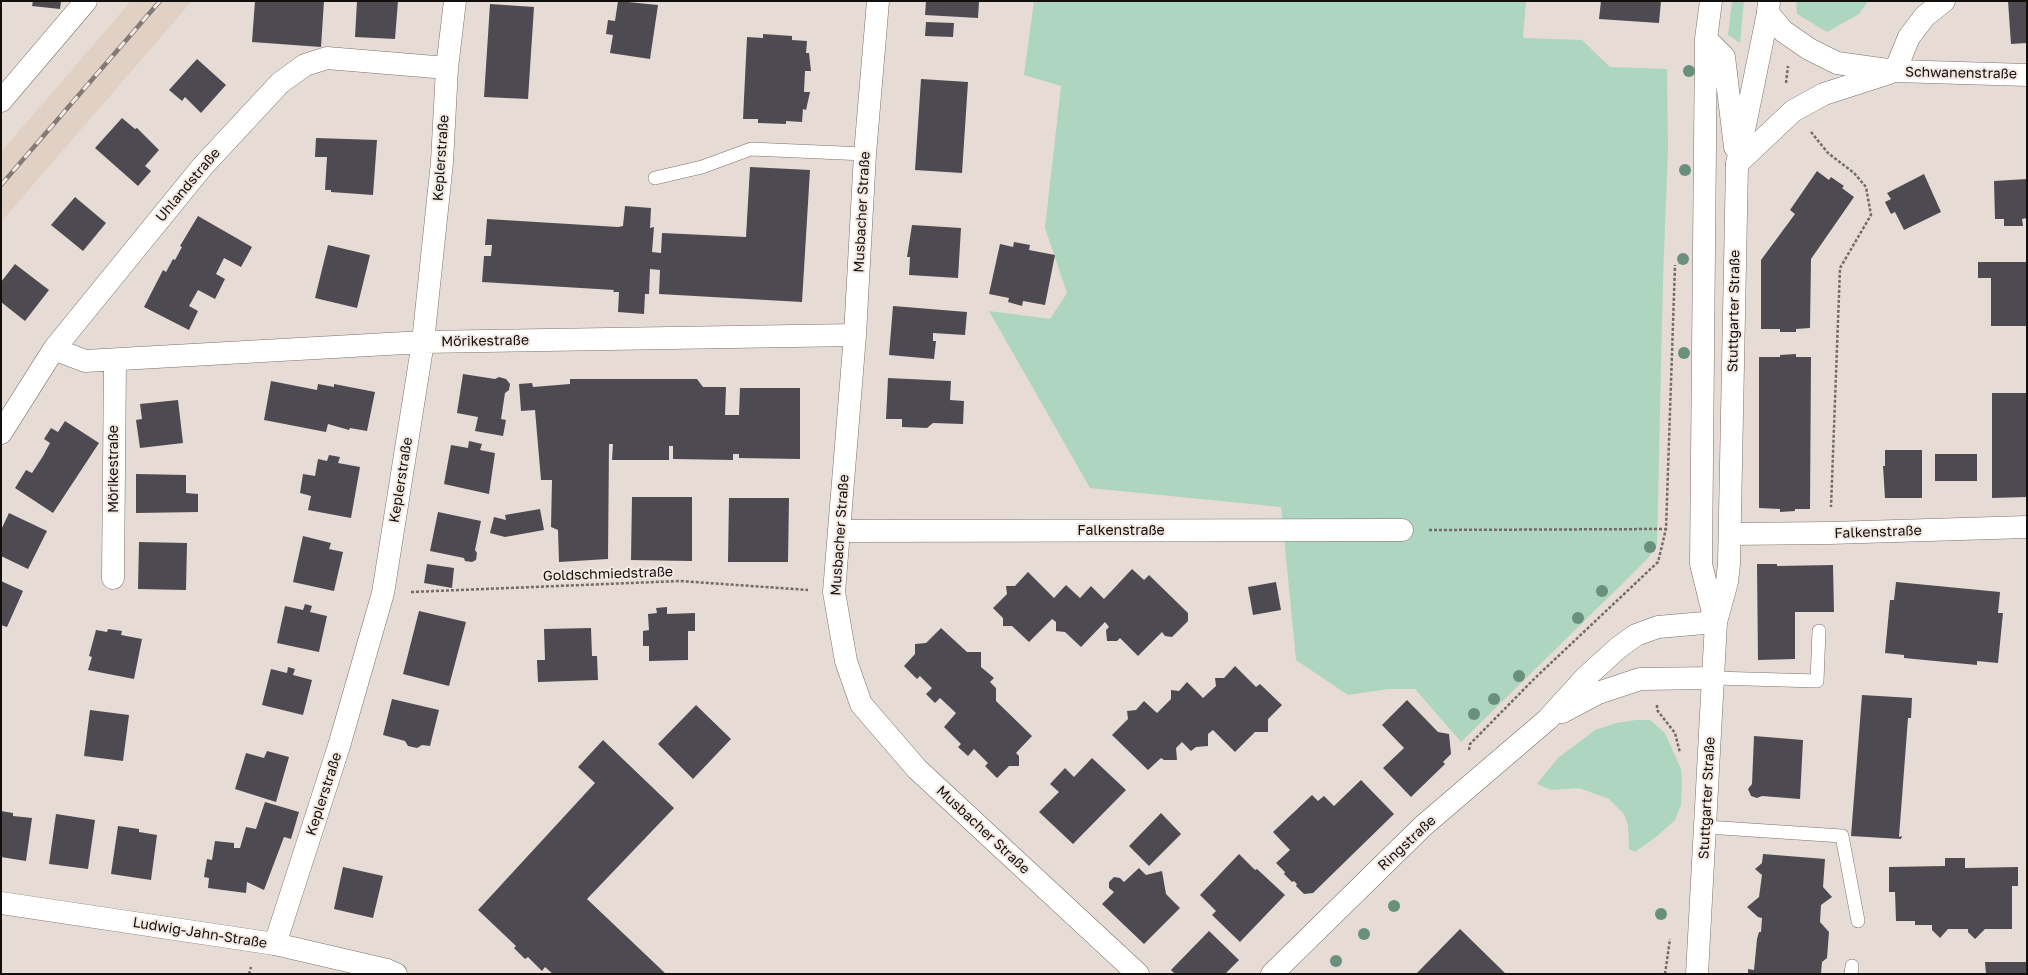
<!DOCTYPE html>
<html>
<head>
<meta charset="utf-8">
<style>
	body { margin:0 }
	#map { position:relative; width:2028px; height:975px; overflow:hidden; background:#e6dcd5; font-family:"Golos Text",sans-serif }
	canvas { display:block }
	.frame { position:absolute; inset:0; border:2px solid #130f0d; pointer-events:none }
</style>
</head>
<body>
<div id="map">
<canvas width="2028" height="975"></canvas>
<div class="frame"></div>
</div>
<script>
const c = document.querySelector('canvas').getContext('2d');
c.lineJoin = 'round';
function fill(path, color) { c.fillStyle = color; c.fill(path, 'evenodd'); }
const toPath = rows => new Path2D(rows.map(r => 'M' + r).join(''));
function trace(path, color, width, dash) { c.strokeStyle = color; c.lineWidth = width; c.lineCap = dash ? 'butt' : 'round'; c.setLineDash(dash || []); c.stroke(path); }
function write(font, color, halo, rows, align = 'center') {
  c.font = font + ' "Golos Text",sans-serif'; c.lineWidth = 4; c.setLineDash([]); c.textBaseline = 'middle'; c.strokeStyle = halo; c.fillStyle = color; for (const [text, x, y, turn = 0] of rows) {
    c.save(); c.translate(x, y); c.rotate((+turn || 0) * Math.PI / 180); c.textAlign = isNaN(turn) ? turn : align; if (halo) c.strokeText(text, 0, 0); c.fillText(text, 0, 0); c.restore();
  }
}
fill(toPath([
	[131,1,192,1,1,222,1,152]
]), '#e1d0c4');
fill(toPath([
	[1034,1,1526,1,1523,38,1582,40,1610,67,1667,69,1668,149,1663,280,1657,544,1649,557,1622,584,1461,742,1415,689,1388,689,1348,695,1296,660,1281,507,1090,488,989,311,1050,319,1067,293,1045,228,1061,86,1024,75],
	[1732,1,1744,1,1740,43,1728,35],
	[1796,1,1868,1,1859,14,1827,32,1797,14],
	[1636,720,1650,720,1665,733,1681,769,1682,782,1681,805,1675,820,1656,837,1635,852,1629,849,1628,825,1624,814,1609,799,1579,788,1551,790,1537,784,1558,758,1595,730,1616,723]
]), '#aed5bf');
fill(toPath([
	[33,1,61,1,60,9,32,6],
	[255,1,324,1,321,47,252,42],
	[357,1,398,1,395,39,355,37],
	[618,1,658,5,650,59,610,53,613,35,606,34,608,20,615,21],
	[926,1,979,1,978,18,925,15],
	[1601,1,1661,1,1659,23,1599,19],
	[2008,1,2027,1,2027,43,2011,44],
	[490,4,534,7,528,99,484,97],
	[926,22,954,23,953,37,925,36],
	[763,34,792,36,792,40,807,41,806,53,809,53,811,71,805,71,804,92,810,92,806,110,803,109,802,122,786,121,786,124,758,123,758,119,743,119,747,37,763,38],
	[197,59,226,85,201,113,185,97,182,101,169,90],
	[921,79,968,82,962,173,915,170],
	[122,118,135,129,137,128,159,150,145,166,151,171,138,186,95,148],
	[316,138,377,140,373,195,331,192,331,190,325,190,327,157,315,157],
	[750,167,810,170,802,302,659,294,660,270,650,269,649,294,645,294,644,314,618,312,619,292,613,292,614,290,482,282,484,256,491,256,492,245,485,245,487,219,618,227,623,226,625,206,651,208,650,228,654,227,652,252,661,253,662,233,746,237],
	[1817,171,1829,180,1831,177,1844,186,1842,188,1854,197,1811,259,1810,328,1796,329,1796,332,1780,332,1780,329,1761,329,1761,260,1795,214,1790,210],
	[1924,174,1941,212,1904,230,1895,212,1891,214,1885,202,1891,199,1887,193],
	[2027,179,2027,218,2022,219,2023,226,2004,226,2004,219,1995,219,1994,181],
	[75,197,106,223,83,251,51,225],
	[198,216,252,247,241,267,224,258,216,274,225,279,215,299,198,290,189,306,198,311,189,330,144,307,163,270,166,272,173,259,175,260,182,247,180,246],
	[912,225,961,228,958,278,909,275,910,257,907,257],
	[1014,242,1030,245,1029,250,1055,255,1045,305,1023,301,1022,306,1008,302,1009,298,989,294,1000,244,1013,247],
	[328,245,370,255,357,308,315,298],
	[1978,262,2027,262,2027,326,1991,326,1991,278,1978,278],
	[15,264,49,290,25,321,1,302,1,282],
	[893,306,967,312,965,335,933,333,933,341,936,341,934,359,889,355],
	[1796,354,1796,357,1811,357,1810,509,1795,509,1795,511,1780,512,1780,509,1759,508,1759,357,1780,357,1780,355],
	[463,374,495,379,499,377,506,379,510,384,509,390,505,393,501,419,506,420,503,436,475,431,478,417,457,413],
	[888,378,951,381,950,400,964,401,963,424,933,423,927,428,902,427,902,419,886,419],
	[570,379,697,379,703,387,726,387,725,415,739,415,740,388,800,388,800,459,739,458,739,454,733,454,733,460,673,459,673,446,669,446,669,460,612,460,613,444,609,444,608,559,559,562,558,530,551,527,552,480,541,480,535,410,521,411,519,384,532,383,533,387,570,384],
	[271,381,317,390,318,384,334,387,334,384,375,392,367,431,350,428,349,430,328,424,326,432,264,420],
	[1992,393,2027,393,2027,497,1992,498],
	[178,400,183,443,140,448,136,420,142,419,140,404],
	[65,421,99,443,53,513,15,488,26,470,32,473,43,456,50,443,44,439,51,428,58,432],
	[469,441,482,444,480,450,495,453,489,494,444,484,451,445,468,448],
	[1885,450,1922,450,1922,498,1885,498,1883,466,1885,466],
	[1935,454,1977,454,1977,481,1935,481],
	[329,455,340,457,338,463,360,467,351,518,308,510,311,496,300,493,303,474,315,476,318,459,327,461],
	[136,474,186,475,186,493,198,494,198,512,136,513],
	[632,497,692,497,692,561,631,560],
	[729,498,789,498,788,562,728,562],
	[540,509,544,530,505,537,490,533,494,517,506,520,505,515],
	[438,512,481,521,475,550,477,553,476,560,472,562,465,561,464,558,430,551],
	[9,513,47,531,28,569,1,556,1,530],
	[303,536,331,543,329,549,343,552,334,591,293,582],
	[139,542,187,543,186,590,138,589],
	[427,564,454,568,452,588,424,583],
	[1757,564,1777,564,1777,566,1833,565,1834,612,1795,612,1795,659,1758,660],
	[1132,569,1144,580,1149,575,1188,613,1188,621,1172,637,1165,636,1162,632,1138,656,1120,638,1117,641,1107,641,1106,630,1109,627,1105,622,1081,647,1065,632,1056,631,1056,622,1052,619,1029,642,1012,626,1003,626,1003,618,993,608,1007,594,1006,586,1015,586,1028,572,1054,598,1066,585,1080,598,1091,586,1104,599],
	[1,581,23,591,7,627,1,625],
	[1276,582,1281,610,1253,615,1248,587],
	[1896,582,2000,592,1998,613,2003,613,1998,663,1977,661,1977,665,1904,658,1904,655,1885,653,1890,600,1894,600],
	[305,604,312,606,310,612,327,616,319,652,277,643,285,606,303,610],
	[667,607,667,614,695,613,695,631,688,631,688,660,649,661,649,646,643,646,643,631,649,630,648,614,657,613,656,608],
	[419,611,466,622,449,686,403,674],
	[591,628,592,656,597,656,598,680,538,682,537,660,545,660,544,629],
	[941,628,967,652,981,652,981,667,994,678,990,682,996,688,996,701,1032,736,1016,753,1019,756,1019,766,1009,766,997,778,985,766,988,763,974,749,968,756,958,747,961,744,944,727,956,713,940,698,935,703,926,694,932,688,920,676,917,679,904,666,915,654,915,644,926,643],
	[108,629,122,631,121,635,142,639,134,679,88,670,92,657,89,656,96,630,107,632],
	[1235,666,1256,687,1260,684,1282,705,1268,719,1268,732,1255,732,1235,752,1213,730,1208,734,1208,746,1196,747,1191,751,1182,742,1176,748,1177,760,1164,760,1161,758,1148,770,1112,735,1128,719,1127,711,1136,710,1144,701,1157,713,1171,699,1171,690,1179,691,1187,682,1203,698,1216,686,1215,678,1224,678],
	[288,667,295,669,293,675,312,680,303,715,262,705,271,669,287,673],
	[1862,695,1912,698,1911,718,1908,718,1899,837,1902,836,1901,839,1851,836],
	[392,699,439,710,430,746,422,745,417,748,408,746,405,741,383,735],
	[1407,700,1438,732,1449,734,1451,754,1443,762,1445,764,1411,797,1383,768,1404,748,1382,725],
	[696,705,731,739,693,779,658,744],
	[90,710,129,715,123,761,84,756],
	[1754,736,1803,740,1800,799,1762,796,1757,798,1751,796,1748,789,1752,784],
	[603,740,674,808,587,899,666,974,553,974,545,967,542,971,528,957,525,959,514,948,516,946,478,910,595,783,578,767],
	[267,751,289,757,276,802,235,789,246,753,264,758],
	[1092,758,1126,790,1073,844,1039,812,1059,792,1050,784,1065,768,1074,777],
	[1361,780,1394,814,1313,893,1304,894,1296,886,1297,884,1294,881,1292,882,1284,874,1285,872,1276,863,1290,850,1273,832,1312,795,1318,801,1324,796,1334,806],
	[265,802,299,812,291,839,284,837,264,890,247,882,246,893,208,888,209,878,204,877,207,859,212,860,215,841,234,843,234,848,240,848,246,827,256,829],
	[1,811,13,813,13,816,32,818,26,861,1,857],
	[1161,813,1181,834,1149,866,1129,846],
	[56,814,95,820,88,869,49,864],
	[118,826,139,829,139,832,157,835,151,880,111,874],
	[1239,854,1255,870,1257,869,1285,895,1240,942,1212,915,1216,911,1200,895],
	[1763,854,1825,859,1823,887,1832,897,1821,905,1820,922,1829,932,1827,958,1822,962,1821,974,1748,974,1748,969,1754,970,1757,939,1759,932,1761,932,1762,918,1758,917,1747,907,1759,897,1762,875,1755,869,1762,863],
	[1945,858,1965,858,1965,868,2018,867,2018,886,2012,886,2012,929,1985,929,1975,939,1968,932,1968,929,1948,929,1940,938,1932,930,1932,925,1915,925,1915,921,1896,921,1895,892,1889,892,1889,867,1945,866],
	[343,867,383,876,373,918,334,909],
	[1139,868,1146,875,1162,871,1166,894,1180,908,1144,944,1102,904,1114,892,1109,888,1109,882,1114,877,1120,878,1124,882],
	[1460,929,1506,974,1416,974],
	[1209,931,1239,960,1225,974,1175,974,1171,970],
	[1985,962,2027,962,2027,974,1986,974]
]), '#4e4a52');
const lane = toPath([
	[655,178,702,167,751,149,865,154],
	[1714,678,1817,681,1819,631],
	[1706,827,1842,836,1858,921],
	[1851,974,1852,966]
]);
const street = toPath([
	[878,1,865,154,855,335,834,592,846,661,861,704,917,769,1138,974],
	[1768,13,1783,31,1809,49,1837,63,1895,71,2027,75],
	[1895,71,1909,37,1925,16,1944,1],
	[1,101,86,1],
	[1737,164,1793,111,1824,94,1889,73],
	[54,349,85,361,423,342,855,335],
	[1,433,54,349,202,167,280,83,305,65,327,58,447,68],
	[840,531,1402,530],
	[1730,534,1830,533,2027,527],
	[113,578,115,360],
	[275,944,339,746,383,593,423,342,442,162,447,68,455,1]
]);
const secondary = toPath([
	[1562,712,1598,693,1640,679,1714,678],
	[1,903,275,944,387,970,396,974],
	[1272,974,1423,826,1548,719,1586,677,1618,648,1636,635,1658,627,1716,622]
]);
const primary = toPath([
	[1711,1,1706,39,1701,564,1715,621],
	[1706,39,1724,57,1735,147],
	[1697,974,1716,622,1727,582,1729,564,1737,164,1768,13,1769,1]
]);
trace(lane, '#7a716b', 14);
trace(street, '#7a716b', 23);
trace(secondary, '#7a716b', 23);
trace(primary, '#7a716b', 23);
trace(toPath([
	[1786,83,1788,66],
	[1811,132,1828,153,1854,173,1866,187,1871,215,1840,268,1831,507],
	[1429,530,1666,529],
	[411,592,680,581,808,590],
	[1657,705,1657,710,1675,733,1680,753],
	[1469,750,1470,744,1535,678,1658,562,1666,529,1675,265],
	[249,974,251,967],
	[1665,974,1670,939]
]), '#726b67', 2.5, [3, 2]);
trace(lane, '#fff', 13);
trace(street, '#fff', 22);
trace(secondary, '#fff', 22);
trace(primary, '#fff', 22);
const rail = toPath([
	[1,185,160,1]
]);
trace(rail, '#827a76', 4.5);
trace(rail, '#f4e9e2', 3, [9]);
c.fillStyle = '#68907c';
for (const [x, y] of [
	[1689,71],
	[1685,170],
	[1683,259],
	[1684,353],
	[1650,547],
	[1602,591],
	[1578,618],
	[1519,676],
	[1494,699],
	[1474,714],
	[1394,906],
	[1661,914],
	[1364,934],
	[1336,961]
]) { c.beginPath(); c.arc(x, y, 6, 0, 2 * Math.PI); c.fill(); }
write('14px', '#130f0d', '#f4e9e2', [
	["Schwanenstraße",1961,73,1],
	["Keplerstraße",441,158,-86],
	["Uhlandstraße",188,185,-50],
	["Musbacher Straße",862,212,-87],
	["Stuttgarter Straße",1734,311,-89],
	["Mörikestraße",485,341,-1],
	["Mörikestraße",114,469,-90],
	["Keplerstraße",401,480,-81],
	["Falkenstraße",1121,531],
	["Falkenstraße",1878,532,-2],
	["Musbacher Straße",840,535,-86],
	["Goldschmiedstraße",608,574,-2],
	["Keplerstraße",324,794,-72],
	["Stuttgarter Straße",1707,798,-87],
	["Musbacher Straße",983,830,43],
	["Ringstraße",1407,843,-43],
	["Ludwig-Jahn-Straße",200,933,9]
]);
</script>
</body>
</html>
